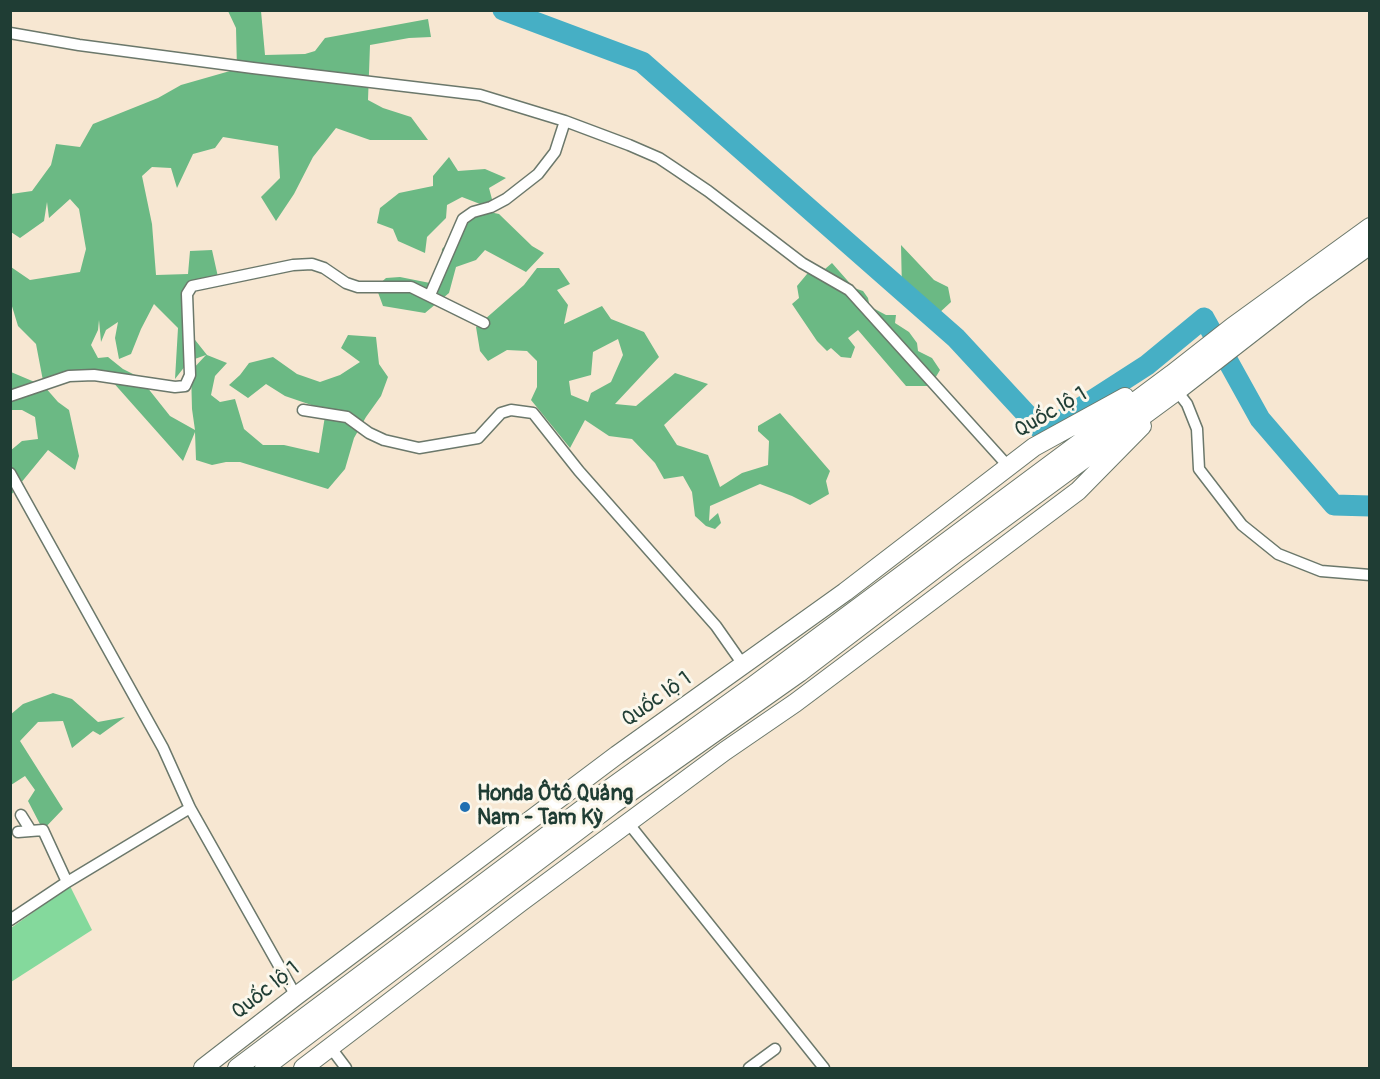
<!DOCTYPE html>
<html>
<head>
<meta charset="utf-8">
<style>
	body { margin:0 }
	#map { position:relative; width:1380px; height:1079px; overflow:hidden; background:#f7e7d2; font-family:Pangolin,sans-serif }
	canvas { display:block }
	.frame { position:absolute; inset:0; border:12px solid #1f3d34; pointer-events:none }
</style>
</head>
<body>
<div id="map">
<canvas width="1380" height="1079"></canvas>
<div class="frame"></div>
</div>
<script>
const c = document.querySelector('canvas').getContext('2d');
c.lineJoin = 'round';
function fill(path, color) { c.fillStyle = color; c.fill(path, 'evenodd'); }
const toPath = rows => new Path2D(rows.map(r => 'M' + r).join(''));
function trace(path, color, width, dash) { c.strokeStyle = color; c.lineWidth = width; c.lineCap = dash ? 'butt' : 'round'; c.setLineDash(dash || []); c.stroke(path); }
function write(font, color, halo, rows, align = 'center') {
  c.font = font + ' Pangolin,sans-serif'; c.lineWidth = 6; c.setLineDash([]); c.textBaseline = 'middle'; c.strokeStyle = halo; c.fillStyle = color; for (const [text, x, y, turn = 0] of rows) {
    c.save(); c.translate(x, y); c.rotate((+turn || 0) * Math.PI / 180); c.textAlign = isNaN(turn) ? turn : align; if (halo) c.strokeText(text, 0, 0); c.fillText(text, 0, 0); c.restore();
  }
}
fill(toPath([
	[70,886,92,930,11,982,11,928]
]), '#84d99c');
fill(toPath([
	[228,11,261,11,265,55,305,54,315,51,325,38,428,19,431,37,409,38,370,45,368,100,383,108,411,117,428,140,370,140,336,128,313,157,294,194,276,221,261,197,280,178,278,146,223,137,215,148,193,154,177,188,171,168,152,167,142,176,152,224,156,275,188,274,190,251,212,250,218,277,185,288,188,331,207,355,227,363,215,376,211,395,220,402,235,399,244,429,263,445,284,445,319,453,326,410,285,396,266,384,248,398,229,385,240,375,249,363,273,357,297,374,320,382,340,375,360,362,341,348,348,335,376,337,379,364,388,377,381,396,366,417,354,438,345,469,328,489,240,462,226,462,212,465,196,460,195,432,183,461,103,371,72,376,44,386,58,402,69,410,79,456,75,470,48,450,11,495,10,451,22,441,38,439,35,417,22,410,11,410,11,372,44,386,36,344,18,326,11,303,11,267,30,280,80,272,86,249,79,209,70,199,49,218,47,202,44,221,20,238,11,232,11,194,32,191,51,165,56,144,80,147,93,124,158,98,181,85,237,69,236,28],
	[154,304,178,328,175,379,189,361,206,355,191,371,192,409,195,430,170,416,139,377,123,369,108,357,98,358,91,345,98,330,99,320,101,342,106,330,118,322,115,338,119,359,131,354,141,329],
	[449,157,458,171,485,169,506,178,489,188,493,203,480,204,462,197,447,205,446,218,427,237,425,253,398,241,393,229,377,223,380,208,399,193,433,186,433,176],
	[480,210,499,214,532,246,544,253,526,272,485,250,476,260,456,267,449,293,425,313,383,306,376,287,386,278,400,277,435,284,441,266,442,249],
	[901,245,934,280,948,287,951,302,938,314,951,322,956,338,902,291],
	[832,263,854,288,863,291,868,298,869,303,860,305,871,307,886,315,896,315,895,323,909,332,917,343,918,351,932,358,940,370,934,380,927,386,906,386,858,330,848,338,855,347,851,358,841,357,831,348,827,351,817,341,792,304,799,298,797,286,807,274,819,266,825,269],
	[537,268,559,268,570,284,557,290,568,305,564,324,602,306,611,319,644,332,659,357,615,404,636,406,675,373,708,384,664,425,677,445,708,455,720,487,742,473,768,465,769,441,758,431,758,426,780,413,830,471,826,481,829,494,810,505,792,496,760,484,710,506,709,521,718,513,721,523,715,529,706,526,695,516,692,492,683,476,664,479,655,463,632,439,609,436,585,420,570,448,531,400,537,387,537,361,527,351,507,350,488,361,480,351,476,327,524,285],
	[618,339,623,355,611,382,591,393,588,402,571,395,569,381,591,375,593,352],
	[53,693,72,699,98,722,125,717,100,735,93,731,72,748,63,721,38,722,20,741,63,809,43,830,28,801,35,790,25,776,11,785,10,715,23,704]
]), '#6bb984');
trace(toPath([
	[503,10,642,62,956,338,1043,432,1147,365,1204,318,1260,419,1334,505,1370,506]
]), '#46afc5', 21);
const minor = toPath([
	[10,33,79,45,253,68,480,95,565,121,629,145,659,158,674,168,708,191,802,263,849,290,1008,466],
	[430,295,463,219,473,212,491,207,506,199,538,174,555,152,565,121],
	[1177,391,1187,404,1197,429,1199,469,1242,525,1278,554,1321,571,1370,575],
	[10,396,69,376,94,375,175,387,185,386,190,375,187,294,192,286,293,265,312,264,324,268,346,283,358,287,411,287,484,323],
	[303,410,347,417,369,433,384,440,419,448,478,438,501,413,511,410,533,413,579,471,716,626,744,666],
	[10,473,163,748,190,808,296,996],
	[21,815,31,831],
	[629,824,824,1068],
	[64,884,190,808],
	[10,920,67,882,43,830,18,832],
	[331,1048,346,1068],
	[749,1068,775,1049]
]);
const trunk = toPath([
	[203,1068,296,996,617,755,845,592,1034,447,1125,397],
	[237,1068,605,792,754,685,1172,374,1232,327,1370,227],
	[264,1068,612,805,799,673,955,554,1177,391,1303,293,1370,245],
	[303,1068,521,902,725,751,795,703,1078,491,1142,426]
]);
trace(minor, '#6b786b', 13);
trace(trunk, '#6b786b', 20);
trace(minor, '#fff', 10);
trace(trunk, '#fff', 18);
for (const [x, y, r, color] of [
	[465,807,6,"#1f6fb2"]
]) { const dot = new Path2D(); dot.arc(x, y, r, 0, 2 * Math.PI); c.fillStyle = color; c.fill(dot); trace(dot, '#fbf7ec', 2); }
write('21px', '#1f3d34', '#fbf7ec', [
	["Quốc lộ 1",1051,413,-30],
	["Quốc lộ 1",657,700,-35],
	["Quốc lộ 1",266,991,-38]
]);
write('bold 21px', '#1f3d34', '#fbf7ec', [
	["Honda Ôtô Quảng",477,795],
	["Nam - Tam Kỳ",477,819]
], 'left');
</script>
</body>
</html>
